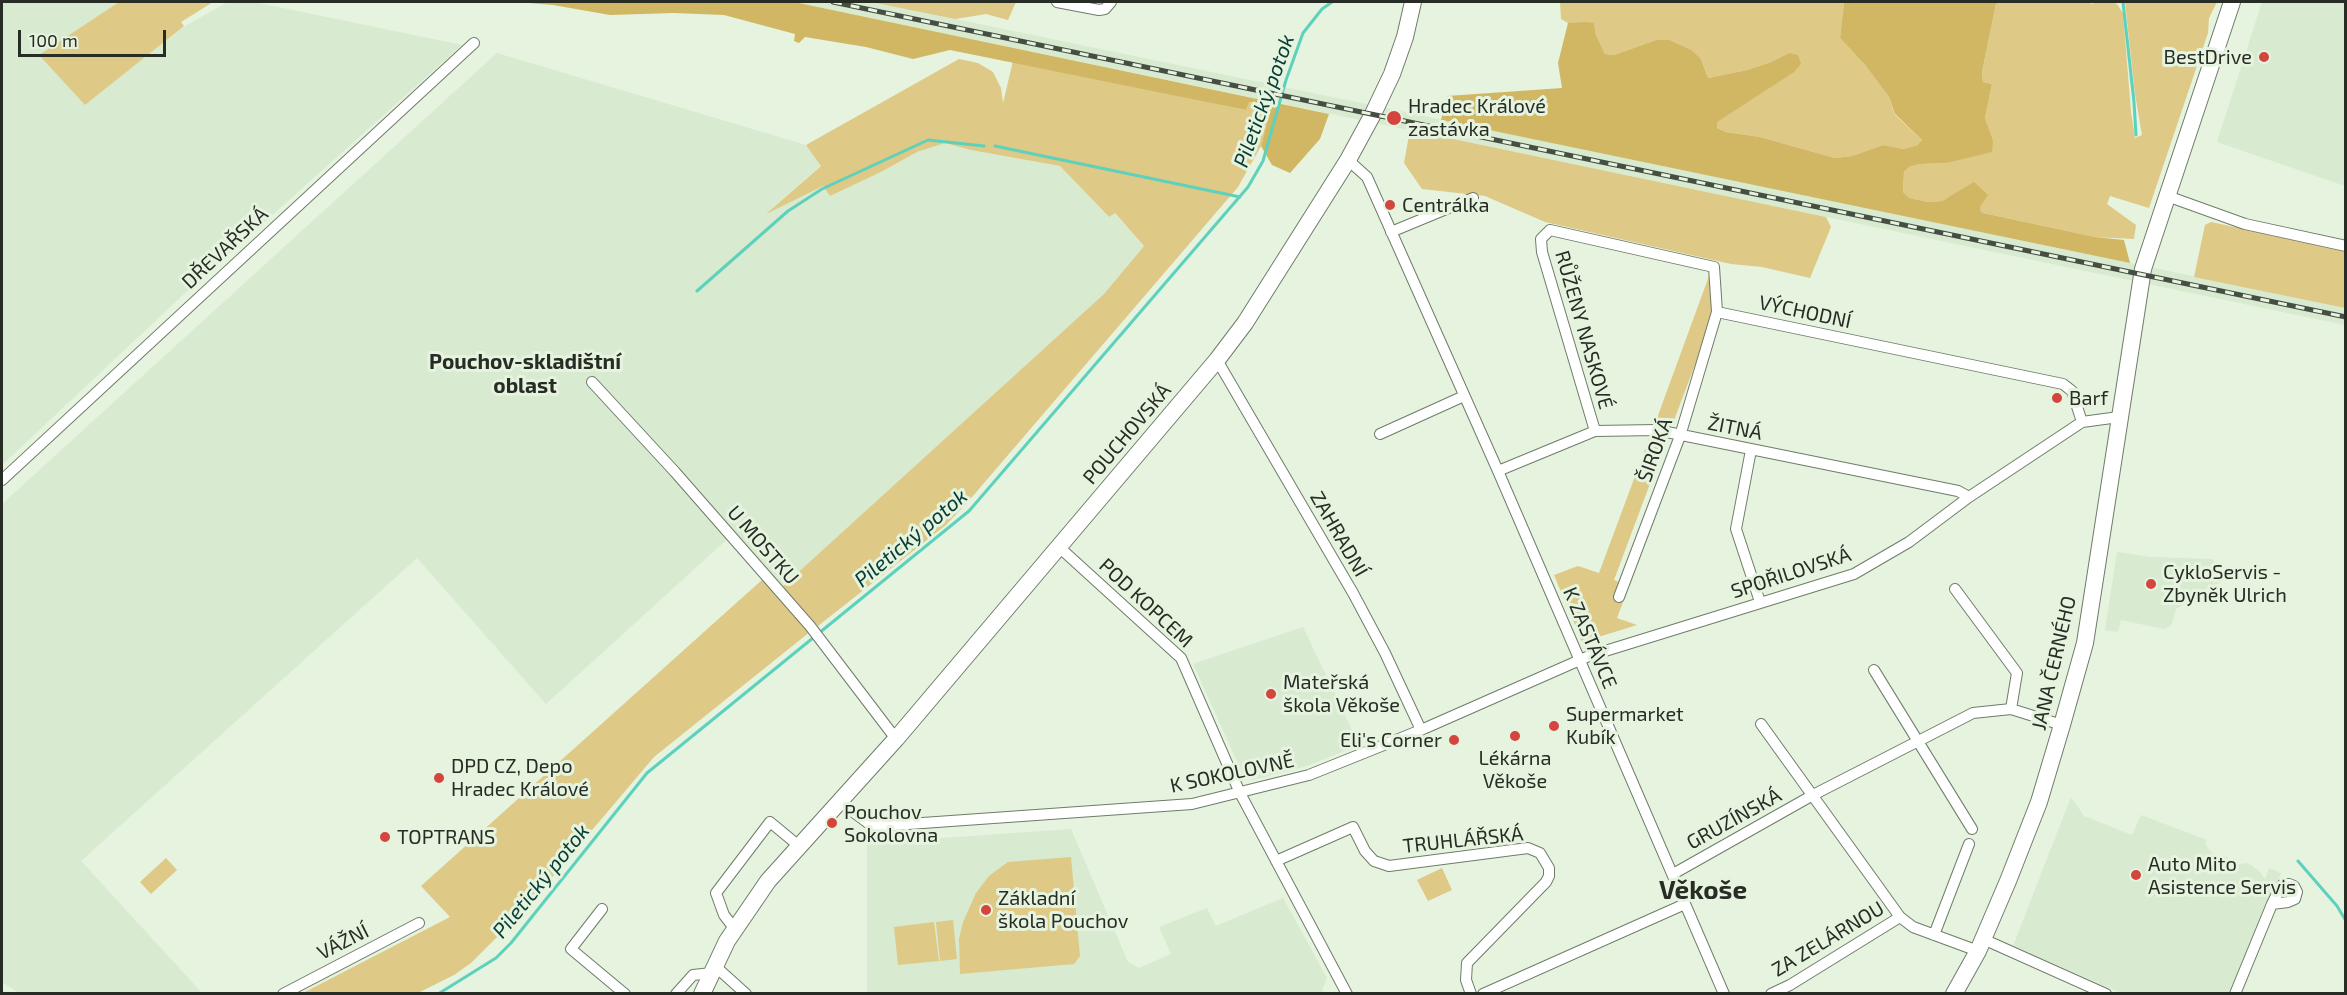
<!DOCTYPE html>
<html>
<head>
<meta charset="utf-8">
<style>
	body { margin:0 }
	#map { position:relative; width:2347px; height:995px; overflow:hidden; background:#e5f3df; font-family:"Exo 2",sans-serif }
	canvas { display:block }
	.frame { position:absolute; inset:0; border:3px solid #272c24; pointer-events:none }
	.scale { position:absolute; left:18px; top:30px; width:148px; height:27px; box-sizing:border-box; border:3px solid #272c24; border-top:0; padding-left:8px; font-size:18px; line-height:21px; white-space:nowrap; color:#272c24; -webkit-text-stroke:4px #e5f3df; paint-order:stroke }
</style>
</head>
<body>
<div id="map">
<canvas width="2347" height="995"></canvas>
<div class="frame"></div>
<div class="scale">100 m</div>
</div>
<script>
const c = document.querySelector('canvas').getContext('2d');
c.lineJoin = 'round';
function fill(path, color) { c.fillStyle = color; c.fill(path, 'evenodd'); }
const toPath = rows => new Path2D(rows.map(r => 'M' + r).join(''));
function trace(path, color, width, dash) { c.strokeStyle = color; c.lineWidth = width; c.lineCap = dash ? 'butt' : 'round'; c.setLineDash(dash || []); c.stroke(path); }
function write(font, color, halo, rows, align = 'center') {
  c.font = font + ' "Exo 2",sans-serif'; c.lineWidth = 6; c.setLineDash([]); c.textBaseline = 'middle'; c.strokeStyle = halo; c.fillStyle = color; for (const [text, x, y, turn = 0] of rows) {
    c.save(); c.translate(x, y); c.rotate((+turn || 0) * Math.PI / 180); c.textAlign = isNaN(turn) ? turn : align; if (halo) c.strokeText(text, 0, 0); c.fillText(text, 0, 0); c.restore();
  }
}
fill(toPath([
	[2,2,119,2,40,55,85,105,180,29,226,3,254,2,462,45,183,295,2,465],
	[794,2,873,2,1830,200,2345,308,2345,325],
	[2262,2,2345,2,2345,186,2217,142],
	[497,53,806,145,821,165,769,211,823,186,830,196,881,172,917,152,945,143,971,150,1060,166,1108,217,1114,213,1144,246,1104,294,782,587,734,533,546,704,417,558,81,861,202,993,19,993,2,982,2,504],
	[2117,552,2151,557,2213,559,2224,580,2176,609,2171,626,2164,629,2121,620,2118,632,2105,630],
	[1303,627,1359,745,1307,766,1253,780,1245,779,1193,664],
	[2071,797,2084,816,2132,835,2141,815,2207,840,2205,844,2218,861,2227,856,2232,866,2246,863,2251,865,2260,872,2265,879,2269,868,2281,873,2231,993,2121,993,2013,946],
	[1071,829,1128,962,1139,968,1171,954,1159,927,1207,908,1216,926,1283,898,1327,978,1322,990,1324,993,867,993,867,838,907,835,913,840]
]), '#d8ead0');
fill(toPath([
	[119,2,213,2,181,22,184,26,85,105,39,55],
	[871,2,1016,2,1008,20,986,14,955,19],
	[1560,2,1844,2,1840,38,1865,65,1889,97,1895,115,1922,140,1919,145,1904,149,1883,145,1852,156,1835,158,1760,137,1726,132,1717,128,1716,122,1789,53,1771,62,1747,70,1708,78,1701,59,1656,40,1614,55,1605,54,1596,35,1594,23,1568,23,1561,19],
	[2004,2,2088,2,2092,4,2095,2,2112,2,2117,4,2123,13,2131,112,2135,138,2142,135,2135,94,2125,2,2217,2,2209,18,2208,33,2149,208,2110,196,2107,204,2136,225,2134,239,2095,237,1983,213,1980,210,1981,204,1974,183,1942,201,1928,202,1908,198,1903,192,1904,172,1909,167,1920,164,1946,163,1993,140,1985,118,1992,84,1983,82,1982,72,1996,4],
	[959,59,978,63,993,72,1001,88,1003,103,1013,61,1246,110,1248,102,1273,106,1261,146,1238,187,966,504,946,525,818,626,782,587,1104,294,1144,246,1115,213,1109,217,1060,166,971,150,945,143,917,152,881,172,830,196,823,186,766,214,821,166,806,145],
	[1410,130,1826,217,1831,227,1810,278,1762,267,1731,264,1545,222,1485,196,1422,189,1404,163],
	[2211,222,2345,251,2345,308,2194,277,2205,225],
	[1709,276,1716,309,1673,423,1656,421],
	[1650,436,1667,438,1614,580,1629,586,1617,618,1637,625,1582,642,1554,575,1578,566,1599,573],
	[763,579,811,631,654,757,526,908,471,963,454,975,418,993,301,994,450,917,421,886],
	[1071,857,1080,956,1074,964,960,974,959,939,963,922,976,893,989,876,1008,862],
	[166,858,177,870,151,894,140,882],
	[1442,868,1452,890,1428,901,1417,880],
	[953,920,957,959,940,961,936,922],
	[934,922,939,961,898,965,894,927]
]), '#dec986');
fill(toPath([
	[516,2,794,2,1329,114,1320,139,1290,173,1272,165,1261,146,1272,106,1249,102,1246,110,950,50,913,59,866,47,805,37,799,43,794,41,795,34,724,15,674,13,610,15,553,5],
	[1844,2,2004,2,1996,4,1982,72,1983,82,1992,84,1985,118,1993,140,1992,152,1946,163,1920,164,1909,167,1904,172,1903,192,1909,198,1928,202,1942,201,1974,182,1988,195,1981,205,1980,210,1983,213,2095,237,2124,240,2130,263,1441,120,1447,96,1562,88,1558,63,1568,23,1586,22,1594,23,1596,35,1605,54,1614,55,1656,40,1669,40,1691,50,1701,59,1708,78,1747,70,1771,62,1789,53,1798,55,1801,64,1794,72,1717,122,1717,128,1726,132,1760,137,1835,158,1852,156,1883,145,1904,149,1918,145,1922,140,1895,114,1889,97,1865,65,1840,38]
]), '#d1b763');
trace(toPath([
	[2123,2,2134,102,2136,135],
	[995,146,1240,197],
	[697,291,788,211,822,189,928,140,984,146],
	[2298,861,2337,906,2346,921],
	[438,994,496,958,511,943,647,773,969,511,1248,187,1263,161,1286,80,1303,33,1322,9,1332,2]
]), '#5ed1bd', 3);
const street = toPath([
	[1057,2,1099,10,1105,9,1111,2],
	[1348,160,1367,177,1498,471,1724,994],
	[2167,196,2245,224,2346,246],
	[1391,232,1473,198],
	[1717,312,2063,384,2072,391,2082,422],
	[1217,360,1353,593,1385,653,1421,730],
	[592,382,675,472,810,626,896,739],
	[1595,431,1542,252,1541,239,1550,230,1714,267,1717,312,1680,436,1619,597],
	[1380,434,1464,396],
	[1751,450,1736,529,1760,602],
	[1498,471,1595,431,1657,430,1958,491,1969,497],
	[2,480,474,43],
	[1059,547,1181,658,1240,793,1347,994],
	[1955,589,2017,673,2011,709],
	[1874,670,1972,829],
	[1761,724,1900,917,1913,927,1978,951],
	[840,802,868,823,880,826,1192,804,1309,775,1421,730,1589,656,1854,574,1909,542,1969,497,2082,422,2119,417],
	[1276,861,1353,827,1365,851,1374,861,1389,866,1528,848,1540,853,1549,868,1549,876,1546,882,1467,963,1466,980,1471,994],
	[1673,874,1813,795,1973,713,2011,709,2062,725],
	[602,909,571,949,625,994],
	[734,928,724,915,716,893,770,822,799,846],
	[1934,935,1969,844],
	[1983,939,2106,994],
	[715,966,746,994],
	[283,994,419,923],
	[676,994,693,975,712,973],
	[1483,994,1685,904],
	[1771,994,1790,985,1900,917],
	[2235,994,2272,904,2278,892,2282,885,2289,884,2294,886,2297,892,2295,899,2288,902,2272,904]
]);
const secondary = toPath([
	[702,994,727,941,768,881,896,739,1217,360,1245,323,1348,160,1373,114,1392,74,1405,37,1413,2],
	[1954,994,1978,951,2008,881,2039,802,2062,725,2085,643,2143,269,2232,2]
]);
trace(street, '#6f7c6a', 12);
trace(secondary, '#6f7c6a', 18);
trace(street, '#fff', 10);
trace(secondary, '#fff', 16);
const rail = toPath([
	[833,2,2346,317]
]);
trace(rail, '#464d43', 5);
trace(rail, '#e5f3df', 3, [9]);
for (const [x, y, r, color] of [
	[2264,57,6,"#d4453e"],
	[1394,118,8,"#d4453e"],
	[1390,205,6,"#d4453e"],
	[2057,398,6,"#d4453e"],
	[2151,584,6,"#d4453e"],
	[1271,694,6,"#d4453e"],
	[1554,726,6,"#d4453e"],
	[1515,736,6,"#d4453e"],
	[1454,740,6,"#d4453e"],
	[439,778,6,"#d4453e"],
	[832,823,6,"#d4453e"],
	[385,837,6,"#d4453e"],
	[2136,875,6,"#d4453e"],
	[986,910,6,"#d4453e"]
]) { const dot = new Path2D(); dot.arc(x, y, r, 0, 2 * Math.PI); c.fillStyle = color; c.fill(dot); trace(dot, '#e5f3df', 2); }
write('20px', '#272c24', '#e5f3df', [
	["BestDrive",2252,57,"right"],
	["Hradec Králové",1408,106],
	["zastávka",1408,129],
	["Centrálka",1402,205],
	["Barf",2069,398],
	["CykloServis -",2163,572],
	["Zbyněk Ulrich",2163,595],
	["Mateřská",1283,682],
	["škola Věkoše",1283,705],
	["Supermarket",1566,714],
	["Kubík",1566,737],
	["Eli's Corner",1442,740,"right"],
	["Lékárna",1515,758,"center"],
	["Věkoše",1515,781,"center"],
	["DPD CZ, Depo",451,766],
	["Hradec Králové",451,789],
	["Pouchov",844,812],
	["Sokolovna",844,835],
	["TOPTRANS",397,837],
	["Auto Mito",2148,864],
	["Asistence Servis",2148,887],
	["Základní",998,898],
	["škola Pouchov",998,921]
], 'left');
write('20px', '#272c24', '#e5f3df', [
	["DŘEVAŘSKÁ",225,248,-43],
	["VÝCHODNÍ",1805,312,12],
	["RŮŽENY NASKOVÉ",1584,330,74],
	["ŽITNÁ",1735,428,11],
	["POUCHOVSKÁ",1127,434,-50],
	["ŠIROKÁ",1655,450,-70],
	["ZAHRADNÍ",1339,534,60],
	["U MOSTKU",763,545,49],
	["SPOŘILOVSKÁ",1791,573,-18],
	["POD KOPCEM",1146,603,43],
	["K ZASTÁVCE",1590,638,67],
	["JANA ČERNÉHO",2054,663,-77],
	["K SOKOLOVNĚ",1232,773,-12],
	["GRUZÍNSKÁ",1734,819,-29],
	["TRUHLÁŘSKÁ",1463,840,-6],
	["ZA ZELÁRNOU",1828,939,-31],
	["VÁŽNÍ",343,942,-27]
]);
write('italic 21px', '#063d35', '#e5f3df', [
	["Piletický potok",1264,101,-70],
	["Piletický potok",911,538,-40],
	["Piletický potok",541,881,-51]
]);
write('bold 21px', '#272c24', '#e5f3df', [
	["Pouchov-skladištní",525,362],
	["oblast",525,386]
]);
write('bold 26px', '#272c24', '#e5f3df', [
	["Věkoše",1703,890]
]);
</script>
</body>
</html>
